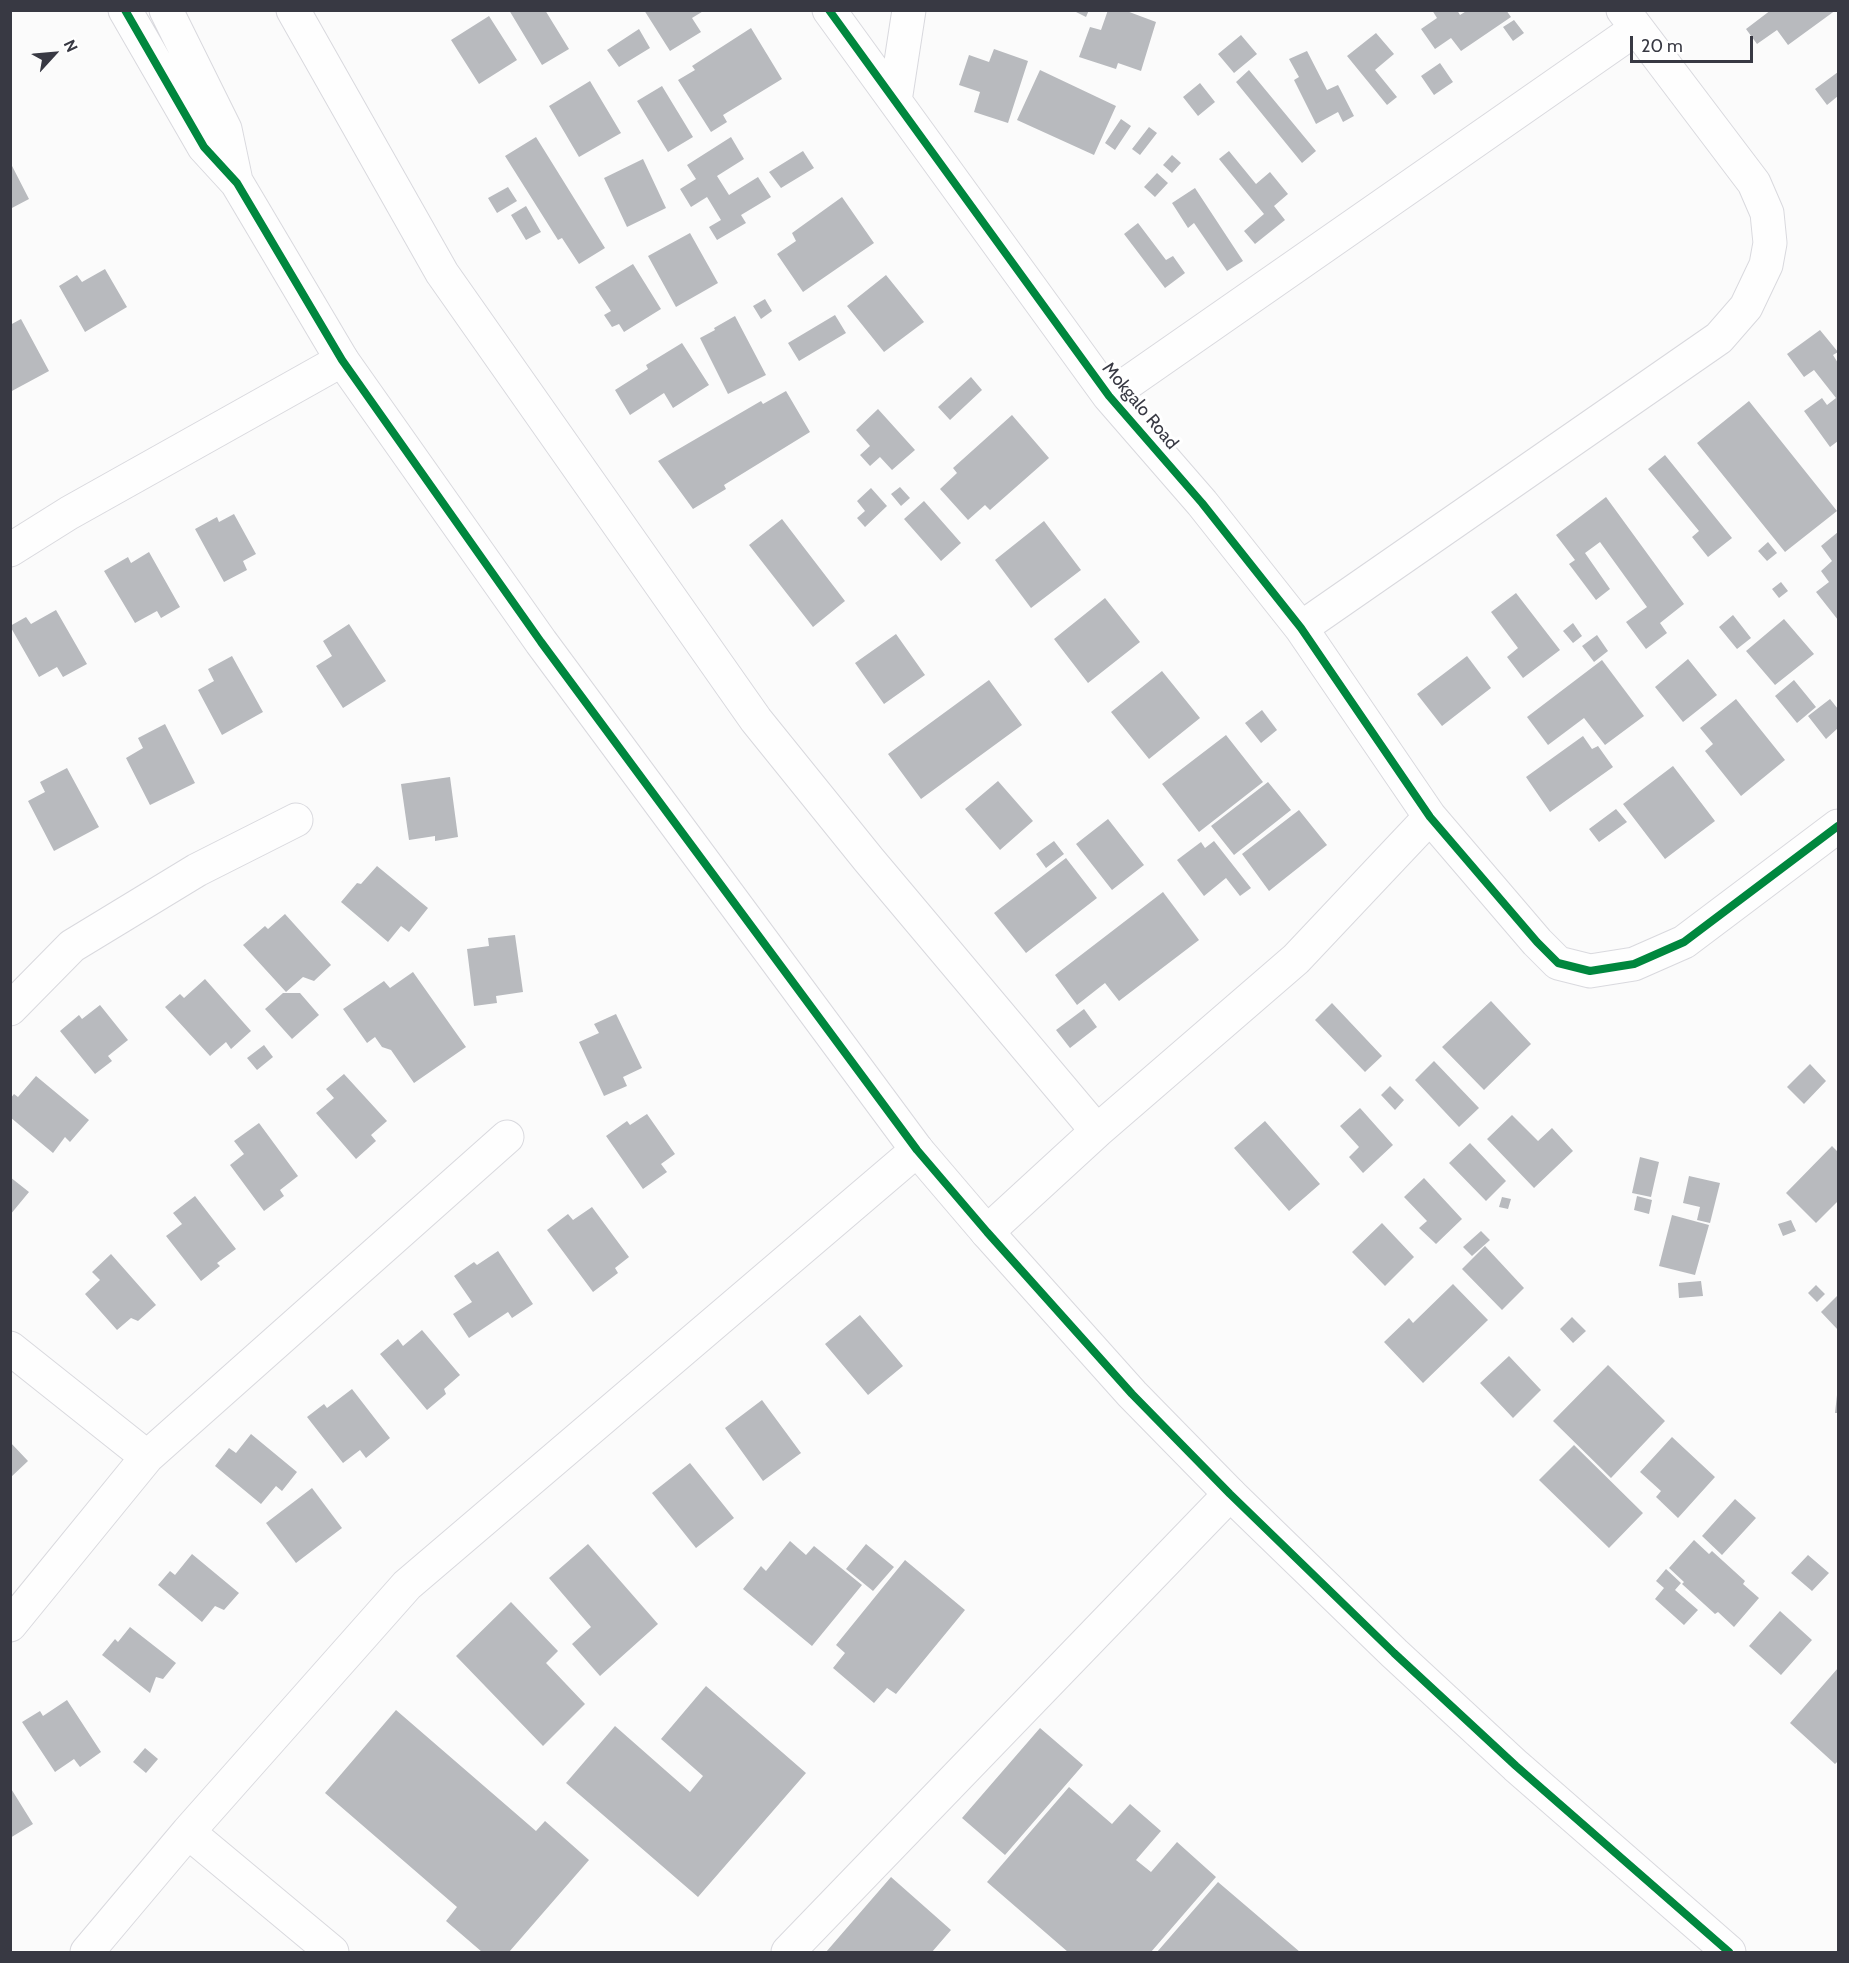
<!DOCTYPE html>
<html>
<head>
<meta charset="utf-8">
<style>
	body { margin:0 }
	#map { position:relative; width:1849px; height:1963px; overflow:hidden; background:#fbfbfb; font-family:Cabin,sans-serif }
	canvas { display:block }
	.frame { position:absolute; inset:0; border:12px solid #383943; pointer-events:none }
	.north { position:absolute; left:24px; top:24px; width:60px; height:60px; -webkit-text-stroke:4px #fff; paint-order:stroke; rotate:64deg; font-size:16px; font-weight:700; line-height:24px; text-align:center; color:#383943 }
	.north::after { content:''; display:block; margin:auto; width:21px; height:27px; background:#383943; clip-path:polygon(50% 0,100% 100%,50% 72%,0 100%) }
	.scale { position:absolute; left:1630px; top:36px; width:123px; height:27px; box-sizing:border-box; border:3px solid #383943; border-top:0; padding-left:8px; font-size:18px; line-height:21px; white-space:nowrap; color:#383943; -webkit-text-stroke:4px #fff; paint-order:stroke }
</style>
</head>
<body>
<div id="map">
<canvas width="1849" height="1963"></canvas>
<div class="frame"></div>
<div class="north">N</div>
<div class="scale">20 m</div>
</div>
<script>
const c = document.querySelector('canvas').getContext('2d');
c.lineJoin = 'round';
function fill(path, color) { c.fillStyle = color; c.fill(path, 'evenodd'); }
const toPath = rows => new Path2D(rows.map(r => 'M' + r).join(''));
function trace(path, color, width, dash) { c.strokeStyle = color; c.lineWidth = width; c.lineCap = dash ? 'butt' : 'round'; c.setLineDash(dash || []); c.stroke(path); }
function write(font, color, halo, rows, align = 'center') {
  c.font = font + ' Cabin,sans-serif'; c.lineWidth = 6; c.setLineDash([]); c.textBaseline = 'middle'; c.strokeStyle = halo; c.fillStyle = color; for (const [text, x, y, turn = 0] of rows) {
    c.save(); c.translate(x, y); c.rotate((+turn || 0) * Math.PI / 180); c.textAlign = isNaN(turn) ? turn : align; if (halo) c.strokeText(text, 0, 0); c.fillText(text, 0, 0); c.restore();
  }
}
fill(toPath([
	[509,10,545,10,569,49,542,65],
	[644,10,705,10,692,18,701,32,670,51],
	[1072,10,1089,10,1086,17],
	[1108,10,1124,10,1156,22,1141,71,1118,63,1116,69,1079,57,1090,27,1101,30],
	[1432,10,1457,10,1460,15,1468,10,1506,10,1511,17,1461,51,1451,38,1435,49,1421,29,1437,18],
	[1771,10,1836,10,1788,45,1777,30,1757,44,1746,29],
	[489,16,517,60,479,84,451,40],
	[1514,20,1524,33,1513,41,1503,27],
	[751,28,782,79,723,115,727,122,711,132,678,80,695,70,692,66],
	[639,29,650,48,619,67,607,50],
	[1376,33,1394,54,1375,70,1397,97,1387,105,1347,56],
	[1241,35,1257,54,1234,73,1218,54],
	[994,49,1028,61,1008,123,974,112,980,92,959,85,969,55,989,62],
	[1307,51,1327,90,1338,85,1354,116,1343,122,1338,112,1316,124,1294,80,1299,77,1289,59],
	[1440,63,1453,82,1434,95,1421,76],
	[1040,70,1116,106,1094,155,1017,120],
	[1249,70,1316,151,1302,163,1236,82],
	[1838,72,1838,96,1827,105,1815,89],
	[590,81,621,133,579,157,549,106],
	[1200,83,1215,102,1198,116,1183,97],
	[662,86,693,137,668,152,637,101],
	[1121,119,1131,126,1115,150,1105,143],
	[1149,127,1157,133,1140,155,1132,149],
	[536,137,605,248,579,264,562,238,558,240,505,156],
	[731,137,744,159,717,176,729,195,758,177,771,197,741,215,746,223,717,240,709,227,721,220,707,197,691,207,680,189,696,179,687,165],
	[803,151,814,168,781,188,769,172],
	[1229,151,1256,184,1270,172,1288,194,1274,206,1285,220,1255,244,1244,231,1264,214,1219,159],
	[1172,155,1181,163,1172,173,1163,165],
	[643,159,666,208,627,227,604,178],
	[10,162,29,199,10,209],
	[1157,173,1168,183,1155,197,1144,187],
	[508,187,517,201,497,213,488,198],
	[1195,188,1243,261,1227,271,1194,223,1188,228,1172,203],
	[842,197,874,243,803,292,777,254,796,241,792,233],
	[526,206,541,232,526,240,511,215],
	[1138,223,1166,260,1173,256,1185,273,1165,288,1124,234],
	[690,233,718,283,676,307,648,256],
	[633,264,661,309,624,332,619,324,612,327,604,315,611,311,595,287],
	[105,269,127,307,85,332,59,286,77,275,82,282],
	[886,275,924,322,884,352,847,306],
	[765,299,772,311,761,319,753,306],
	[835,315,846,333,799,361,788,343],
	[735,316,766,375,728,394,700,338,715,330,714,328],
	[21,319,49,371,10,392,10,325],
	[1820,330,1838,352,1833,355,1838,363,1838,441,1830,447,1804,411,1822,398,1827,405,1836,398,1814,370,1804,377,1787,354],
	[682,343,709,385,673,408,664,393,630,415,615,390,648,369,646,365],
	[971,377,982,390,950,420,938,407],
	[786,391,810,432,724,485,726,489,693,509,658,461,761,401,763,404],
	[1749,401,1837,511,1785,552,1697,443],
	[878,409,915,450,892,470,880,457,870,466,860,455,870,446,856,430],
	[1012,415,1049,458,990,510,985,505,968,520,940,489,957,473,953,468],
	[1665,455,1732,538,1708,557,1692,537,1699,531,1648,469],
	[900,487,910,498,901,506,891,494],
	[871,488,887,506,865,527,857,518,865,511,857,501],
	[1606,497,1684,604,1660,623,1667,633,1646,649,1626,622,1647,607,1600,542,1585,553,1610,589,1596,600,1569,564,1575,560,1556,535],
	[924,501,961,543,941,561,904,519],
	[234,514,256,554,243,561,247,570,224,582,195,529,217,517,219,522],
	[782,519,845,601,813,627,749,545],
	[1044,521,1081,570,1031,608,995,560],
	[1838,532,1838,620,1816,592,1829,582,1821,571,1832,561,1821,546],
	[1768,542,1777,553,1767,561,1758,551],
	[149,552,180,607,161,618,157,611,135,623,104,571,128,557,131,563],
	[1781,582,1788,591,1779,598,1772,589],
	[1516,593,1560,650,1523,678,1507,657,1518,648,1491,612],
	[1105,598,1140,642,1088,683,1054,639],
	[56,610,87,664,63,677,57,667,39,677,10,626,26,617,31,624],
	[1733,615,1751,638,1737,649,1719,627],
	[1784,619,1814,654,1775,685,1746,651],
	[1573,623,1582,636,1573,643,1563,631],
	[349,624,386,681,343,708,316,666,332,656,323,641],
	[896,634,925,675,884,704,855,663],
	[1597,635,1608,651,1594,662,1582,646],
	[232,656,263,712,222,735,198,690,214,681,208,669],
	[1467,656,1491,688,1442,726,1417,694],
	[1688,659,1717,695,1683,722,1655,687],
	[1602,660,1644,716,1605,745,1584,718,1548,745,1527,717],
	[1162,671,1200,718,1149,759,1111,712],
	[989,680,1022,725,921,799,888,754],
	[1794,680,1816,707,1797,723,1775,696],
	[1736,699,1785,760,1741,796,1705,751,1713,744,1700,728],
	[1830,699,1838,709,1838,728,1826,739,1808,716],
	[1262,710,1277,730,1261,743,1245,723],
	[165,724,195,783,150,805,126,758,143,748,138,738],
	[1226,735,1263,782,1199,832,1162,784],
	[1583,736,1592,749,1598,746,1613,767,1550,812,1526,777],
	[1673,766,1715,821,1665,859,1623,804],
	[67,768,99,827,54,851,28,801,45,792,40,782],
	[450,777,458,837,435,841,435,836,409,840,401,784],
	[998,781,1033,821,1000,850,965,809],
	[1268,782,1291,810,1234,855,1211,826],
	[1616,809,1627,822,1599,842,1589,829],
	[1299,810,1327,845,1269,891,1242,854],
	[1108,819,1144,865,1112,890,1076,844],
	[1054,841,1064,854,1046,868,1036,854],
	[1214,841,1251,888,1240,896,1226,878,1204,896,1177,860,1201,842,1205,848],
	[1066,858,1097,898,1026,953,994,913],
	[377,866,428,908,409,932,401,926,388,942,341,902,357,883,361,884],
	[1163,892,1199,940,1119,1001,1105,983,1077,1005,1055,975],
	[285,914,331,965,314,981,303,977,286,992,243,945,265,926,268,929],
	[515,935,523,992,496,996,497,1003,474,1006,467,949,489,946,488,938],
	[413,972,466,1047,414,1083,391,1050,382,1047,375,1037,367,1043,343,1009,384,981,390,988],
	[205,979,251,1031,231,1049,226,1042,210,1056,165,1007,180,994,184,998],
	[283,993,300,993,319,1015,292,1039,265,1009],
	[1491,1001,1531,1044,1484,1090,1442,1047],
	[1332,1003,1382,1056,1365,1072,1315,1020],
	[100,1005,128,1040,108,1056,112,1061,95,1074,60,1031,79,1015,82,1019],
	[1084,1009,1097,1027,1070,1048,1056,1030],
	[616,1014,642,1068,623,1077,627,1086,604,1096,579,1042,599,1033,594,1024],
	[264,1045,273,1057,257,1070,247,1058],
	[1434,1061,1479,1108,1459,1127,1415,1080],
	[1810,1064,1826,1081,1804,1104,1787,1087],
	[344,1074,387,1121,371,1135,376,1141,356,1159,316,1113,334,1098,326,1089],
	[36,1076,89,1120,70,1142,65,1137,53,1153,10,1117,10,1099,14,1094,18,1097],
	[1390,1086,1404,1100,1395,1110,1381,1095],
	[1360,1108,1393,1145,1363,1173,1349,1157,1359,1147,1340,1126],
	[647,1114,675,1154,661,1164,667,1172,643,1189,606,1136,627,1121,630,1125],
	[1512,1115,1538,1141,1552,1128,1573,1151,1534,1188,1487,1139],
	[1265,1121,1320,1184,1289,1211,1234,1148],
	[259,1123,298,1176,280,1190,284,1196,264,1211,230,1165,244,1154,234,1141],
	[1470,1143,1506,1181,1486,1201,1449,1163],
	[1832,1146,1838,1152,1838,1201,1816,1223,1786,1193],
	[1640,1157,1659,1162,1651,1197,1632,1193],
	[1689,1176,1720,1183,1710,1223,1697,1220,1700,1207,1683,1203],
	[10,1177,29,1192,10,1215],
	[1424,1178,1462,1219,1436,1244,1419,1228,1427,1221,1404,1197],
	[195,1196,236,1249,217,1263,220,1266,201,1281,166,1236,182,1224,173,1213],
	[1637,1196,1652,1200,1649,1214,1634,1210],
	[1502,1197,1511,1199,1508,1209,1499,1207],
	[592,1207,629,1257,615,1268,618,1273,593,1292,547,1230,568,1214,573,1220],
	[1672,1215,1709,1225,1695,1275,1659,1266],
	[1791,1220,1796,1231,1783,1236,1778,1224],
	[1382,1223,1414,1257,1385,1286,1352,1252],
	[1481,1231,1490,1240,1472,1256,1463,1247],
	[1485,1246,1524,1288,1502,1310,1462,1269],
	[498,1251,533,1304,512,1318,508,1312,469,1338,453,1314,472,1302,454,1276,474,1262,477,1265],
	[111,1254,156,1305,138,1321,131,1318,117,1330,85,1294,100,1280,92,1272],
	[1701,1281,1703,1296,1679,1298,1678,1283],
	[1453,1284,1488,1320,1423,1383,1384,1342,1409,1318,1413,1323],
	[1816,1285,1825,1294,1817,1302,1808,1293],
	[1838,1295,1838,1330,1821,1312],
	[860,1315,903,1366,868,1395,825,1344],
	[1572,1317,1586,1331,1573,1343,1560,1329],
	[422,1330,460,1375,444,1389,446,1394,427,1410,380,1354,398,1339,403,1346],
	[1509,1356,1541,1390,1513,1418,1480,1383],
	[1608,1365,1665,1421,1611,1478,1553,1421],
	[352,1389,390,1438,366,1458,360,1450,343,1463,307,1417,324,1404,327,1408],
	[1837,1395,1838,1395,1838,1413,1835,1413],
	[762,1400,801,1453,763,1481,725,1428],
	[251,1434,297,1472,282,1491,276,1486,261,1504,215,1466,229,1448,236,1453],
	[1672,1437,1715,1477,1678,1518,1656,1497,1661,1491,1640,1472],
	[10,1442,28,1461,10,1478],
	[1574,1445,1643,1513,1609,1548,1539,1480],
	[690,1463,734,1518,696,1548,652,1493],
	[312,1488,342,1528,296,1563,266,1523],
	[1735,1499,1756,1518,1722,1555,1702,1536],
	[1694,1540,1709,1554,1712,1551,1745,1581,1743,1584,1759,1598,1734,1627,1718,1612,1715,1614,1682,1584,1684,1582,1669,1568],
	[790,1541,806,1555,814,1546,862,1585,812,1646,743,1589,761,1566,766,1571],
	[588,1544,658,1624,600,1676,572,1644,591,1627,549,1578],
	[866,1544,894,1567,873,1591,846,1569],
	[192,1554,239,1593,224,1610,215,1606,202,1622,158,1585,170,1571,175,1575],
	[1808,1555,1829,1573,1812,1591,1791,1573],
	[905,1560,965,1610,896,1694,887,1688,874,1703,833,1668,845,1653,836,1645],
	[1666,1569,1681,1583,1675,1590,1698,1610,1684,1625,1655,1599,1664,1588,1656,1581],
	[511,1602,558,1651,546,1663,585,1704,543,1746,456,1656],
	[1780,1611,1812,1640,1781,1675,1749,1646],
	[130,1627,176,1663,163,1679,156,1677,150,1693,102,1655,115,1639,118,1642],
	[1838,1668,1838,1761,1835,1764,1790,1723],
	[706,1686,806,1773,698,1897,566,1783,615,1726,690,1792,703,1776,661,1739],
	[67,1700,101,1752,80,1767,74,1759,55,1772,22,1722,40,1711,43,1716],
	[396,1710,536,1831,545,1821,589,1860,509,1952,482,1952,446,1921,457,1907,325,1793],
	[1040,1728,1083,1765,1005,1855,962,1818],
	[145,1748,158,1759,146,1773,133,1762],
	[10,1787,33,1824,10,1838],
	[1069,1787,1112,1824,1130,1804,1161,1831,1136,1860,1151,1872,1177,1842,1216,1877,1151,1952,1068,1952,987,1882],
	[891,1877,951,1930,932,1952,826,1952],
	[1218,1882,1300,1952,1157,1952]
]), '#b8babe');
const street = toPath([
	[293,10,442,273,756,720,869,860,1097,1131],
	[829,10,1109,396,1202,503,1301,628,1430,817,1537,942,1558,963,1590,971,1634,964,1684,942,1838,826],
	[895,101,909,10],
	[1109,396,1636,29],
	[10,550,69,513,342,360],
	[1301,628,1719,338,1746,307,1766,265,1770,243,1767,213,1754,183,1623,10],
	[10,1009,72,946,197,870,296,820],
	[987,1232,1097,1131,1296,959,1430,817],
	[10,1348,147,1457],
	[10,1625,147,1457,507,1137],
	[188,1832,332,1952],
	[87,1952,188,1832,407,1585,917,1150],
	[788,1952,1230,1494]
]);
const secondary = toPath([
	[125,10,204,147,237,183,342,360,541,642,917,1150,987,1232,1132,1394,1230,1494,1394,1653,1516,1766,1729,1952],
	[166,10,225,129,236,181]
]);
trace(street, '#d9d9de', 35);
trace(secondary, '#d9d9de', 35);
trace(street, '#fefefe', 33);
trace(secondary, '#fefefe', 33);
trace(toPath([
	[125,10,204,147,237,183,342,360,541,642,917,1150,987,1232,1132,1394,1230,1494,1394,1653,1516,1766,1729,1952],
	[829,10,1109,396,1202,503,1301,628,1430,817,1537,942,1558,963,1590,971,1634,964,1684,942,1838,826]
]), '#00873e', 8);
write('18px', '#383943', '#fff', [
	["Mokgalo Road",1140,406,50]
]);
</script>
</body>
</html>
